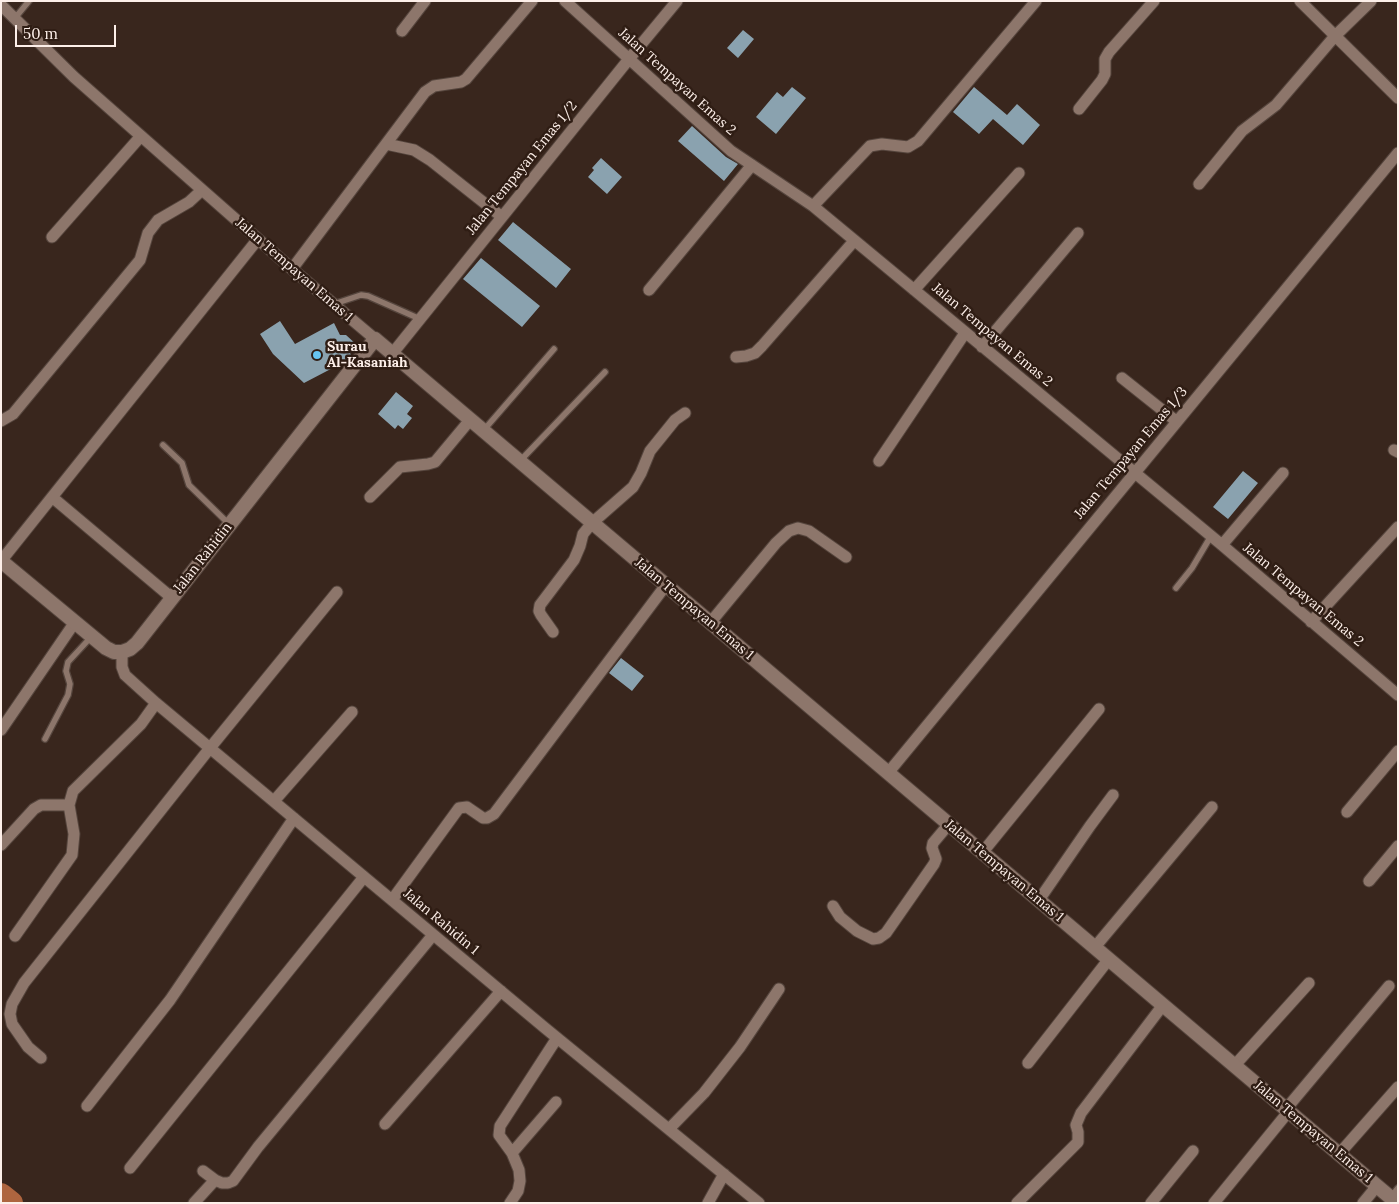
<!DOCTYPE html>
<html>
<head>
<meta charset="utf-8">
<style>
	body { margin:0 }
	#map { position:relative; width:1399px; height:1204px; overflow:hidden; background:#39261d; font-family:Lora,serif }
	canvas { display:block }
	.frame { position:absolute; inset:0; border:2px solid #fdefe9; pointer-events:none }
	.scale { position:absolute; left:15px; top:25px; width:101px; height:22px; box-sizing:border-box; border:2px solid #fdefe9; border-top:0; padding-left:6px; font-size:15px; line-height:18px; white-space:nowrap; color:#fdefe9; -webkit-text-stroke:4px #2f1d14; paint-order:stroke }
</style>
</head>
<body>
<div id="map">
<canvas width="1399" height="1204"></canvas>
<div class="frame"></div>
<div class="scale">50 m</div>
</div>
<script>
const c = document.querySelector('canvas').getContext('2d');
c.lineJoin = 'round';
const toPath = rows => new Path2D(rows.map(r => 'M' + r).join(''));
function trace(path, color, width, dash) { c.strokeStyle = color; c.lineWidth = width; c.lineCap = dash ? 'butt' : 'round'; c.setLineDash(dash || []); c.stroke(path); }
function fill(path, color) { c.fillStyle = color; c.fill(path, 'evenodd'); }
function write(font, color, halo, rows, align = 'center') {
  c.font = font + ' Lora,serif'; c.lineWidth = 5; c.setLineDash([]); c.textBaseline = 'middle'; c.strokeStyle = halo; c.fillStyle = color; for (const [text, x, y, turn = 0] of rows) {
    c.save(); c.translate(x, y); c.rotate((+turn || 0) * Math.PI / 180); c.textAlign = isNaN(turn) ? turn : align; if (halo) c.strokeText(text, 0, 0); c.fillText(text, 0, 0); c.restore();
  }
}
trace(toPath([
	[1,1195,11,1203]
]), '#ae653f', 24);
fill(toPath([
	[743,30,754,39,738,58,727,48],
	[792,87,806,98,776,134,756,117,777,92,783,97],
	[974,87,1007,115,1017,104,1040,125,1023,145,993,119,979,134,953,112],
	[692,126,726,157,738,164,724,181,678,141],
	[601,158,622,177,607,194,588,177,594,170,592,168],
	[513,222,571,269,556,288,498,240],
	[481,258,540,306,522,327,463,279],
	[280,321,295,344,334,323,340,335,346,335,357,345,350,353,351,355,348,360,304,383,273,354,260,334],
	[396,392,413,406,407,414,412,418,403,429,398,425,395,429,378,414],
	[1243,471,1258,483,1228,519,1213,507],
	[621,658,644,676,632,691,609,673]
]), '#8aa2af');
const service = toPath([
	[15,18,29,1],
	[334,304,361,295,368,296,420,319],
	[483,431,554,349],
	[163,445,182,463,189,485,229,524],
	[519,462,605,372],
	[1176,588,1192,568,1211,536],
	[45,739,68,695,70,684,66,671,68,662,92,636],
	[1391,1197,1398,1188]
]);
const minor = toPath([
	[565,1,731,151,813,206,1222,545,1398,695],
	[1300,1,1398,98],
	[1,5,74,77,292,269,375,339],
	[402,31,425,1],
	[1079,109,1102,80,1105,74,1105,59,1109,52,1154,1],
	[386,144,414,150,430,160,502,217],
	[1199,184,1242,131,1276,105,1335,36,1371,1],
	[813,206,870,146,882,144,908,147,918,141,1036,1],
	[52,237,141,136],
	[292,269,425,92,434,86,461,82,466,79,532,1],
	[649,290,752,165],
	[914,290,1019,173],
	[982,347,1078,233],
	[392,354,629,59,677,1],
	[736,357,746,356,755,353,762,346,854,241],
	[1122,378,1176,421],
	[1,421,13,414,140,260,148,233,158,220,189,202,202,190],
	[1394,450,1398,452],
	[879,461,965,333],
	[52,497,172,598],
	[370,497,400,467,428,464,435,462,470,420],
	[1222,545,1283,473],
	[1,561,258,239],
	[1311,622,1398,527],
	[710,623,776,543,789,531,798,528,809,531,846,557],
	[553,632,541,615,539,611,540,605,574,560,580,546,583,534,592,523,633,487,641,473,650,451,675,420,685,413],
	[122,652,122,667,125,675,156,703,545,1028,759,1203],
	[1,730,75,622],
	[888,773,1398,153],
	[274,801,352,712],
	[1347,812,1398,751],
	[1,845,34,809,41,805,69,805],
	[982,853,1099,709],
	[1369,881,1398,846],
	[392,900,459,808,467,807,483,818,487,818,494,814,666,585],
	[1039,900,1090,826,1113,795],
	[833,906,840,917,857,931,873,939,879,938,886,933,934,864,936,859,932,848,933,843,949,824],
	[15,936,72,855,74,834,69,805,73,791,141,724,156,703],
	[1095,947,1212,807],
	[41,1058,28,1047,12,1024,10,1014,12,1004,24,983,210,748,337,592],
	[1028,1063,1109,959],
	[1235,1065,1309,983],
	[87,1106,170,1000,294,818],
	[1286,1109,1389,986],
	[385,1124,501,991],
	[669,1129,704,1093,740,1047,779,989],
	[512,1153,556,1102],
	[1339,1154,1398,1087],
	[130,1168,364,877],
	[203,1171,215,1180,222,1183,228,1183,233,1181,258,1147,433,935],
	[194,1203,215,1180],
	[510,1203,518,1191,520,1181,519,1170,512,1153,499,1135,500,1126,557,1038],
	[708,1203,724,1174],
	[1017,1203,1078,1142,1078,1132,1076,1125,1081,1113,1163,1005],
	[1151,1203,1193,1151],
	[1214,1203,1289,1111],
	[1363,1203,1377,1186]
]);
const tertiary = toPath([
	[1,561,106,648,114,652,122,652,130,649,137,643,375,339,1397,1203]
]);
trace(service, '#55453d', 8);
trace(minor, '#55453d', 13);
trace(tertiary, '#55453d', 16);
trace(service, '#8d766b', 5.5);
trace(minor, '#8d766b', 11);
trace(tertiary, '#8d766b', 14);
for (const [x, y, r, color] of [
	[317,355,5,"#67c4f0"]
]) { const dot = new Path2D(); dot.arc(x, y, r, 0, 2 * Math.PI); c.fillStyle = color; c.fill(dot); trace(dot, '#2f1d14', 2); }
write('14px', '#fdefe9', '#2f1d14', [
	["Jalan Tempayan Emas 2",677,82,42],
	["Jalan Tempayan Emas 1/2",522,168,-51],
	["Jalan Tempayan Emas 1",294,270,41],
	["Jalan Tempayan Emas 2",992,335,40],
	["Jalan Tempayan Emas 1/3",1131,453,-50],
	["Jalan Rahidin",203,558,-52],
	["Jalan Tempayan Emas 2",1303,595,40],
	["Jalan Tempayan Emas 1",694,609,40],
	["Jalan Tempayan Emas 1",1004,871,40],
	["Jalan Rahidin 1",441,922,40],
	["Jalan Tempayan Emas 1",1313,1132,40]
]);
write('bold 14px', '#fdefe9', '#2f1d14', [
	["Surau",327,347],
	["Al-Kasaniah",327,363]
], 'left');
</script>
</body>
</html>
